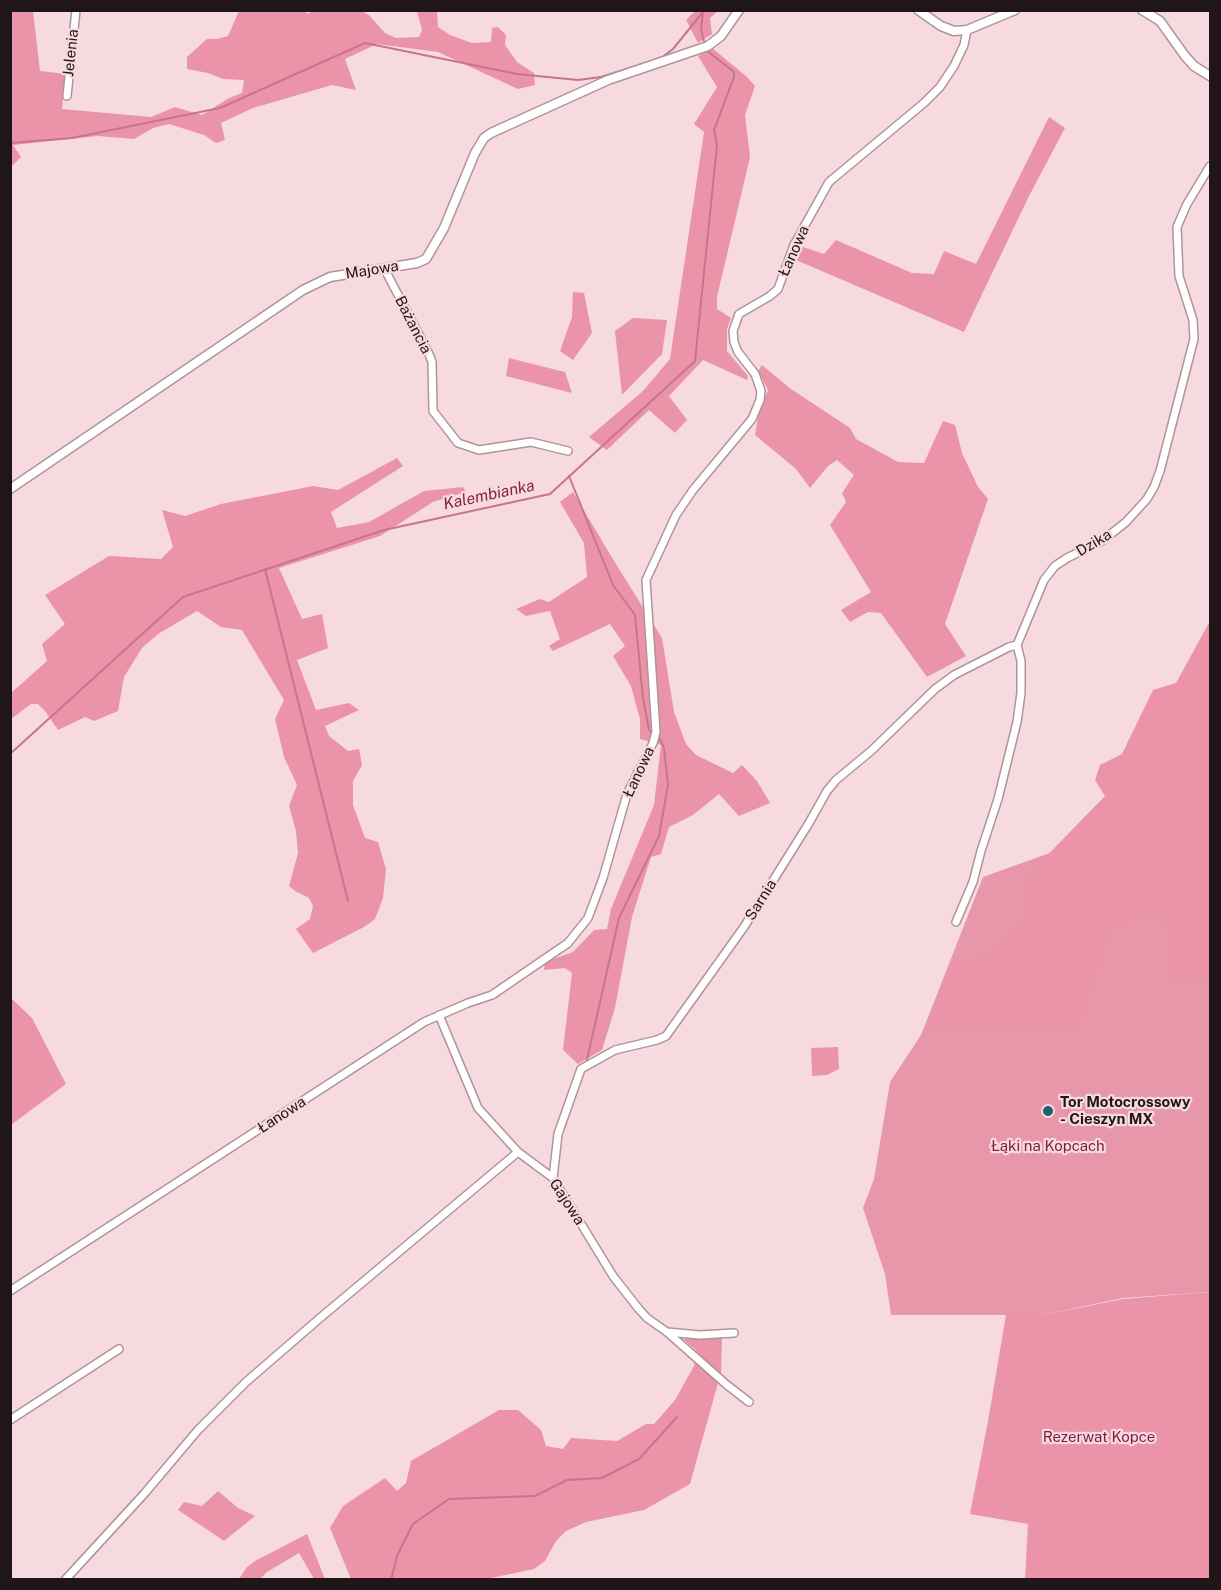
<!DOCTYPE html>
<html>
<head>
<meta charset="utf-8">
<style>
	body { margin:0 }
	#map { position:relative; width:1221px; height:1590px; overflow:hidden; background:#f7dae0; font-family:"Public Sans",sans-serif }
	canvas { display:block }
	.frame { position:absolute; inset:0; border:12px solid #201619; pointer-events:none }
</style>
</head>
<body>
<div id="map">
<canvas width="1221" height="1590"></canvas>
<div class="frame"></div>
</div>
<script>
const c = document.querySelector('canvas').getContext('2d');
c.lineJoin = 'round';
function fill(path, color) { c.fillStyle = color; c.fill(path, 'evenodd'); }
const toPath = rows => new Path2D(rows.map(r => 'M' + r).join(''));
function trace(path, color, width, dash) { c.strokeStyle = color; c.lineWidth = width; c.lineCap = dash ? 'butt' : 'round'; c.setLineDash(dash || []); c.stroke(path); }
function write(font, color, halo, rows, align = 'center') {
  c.font = font + ' "Public Sans",sans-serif'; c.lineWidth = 4.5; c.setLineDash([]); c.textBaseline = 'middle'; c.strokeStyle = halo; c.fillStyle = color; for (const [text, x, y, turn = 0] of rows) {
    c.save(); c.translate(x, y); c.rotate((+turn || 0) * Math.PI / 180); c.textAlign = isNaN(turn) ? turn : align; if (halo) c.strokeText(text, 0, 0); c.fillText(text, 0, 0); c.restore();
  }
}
fill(toPath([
	[1210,809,1210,1292,1123,1298,1043,1315,891,1315,885,1274,863,1208,874,1179,890,1082,921,1035,983,877,1072,845]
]), '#e897ab');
fill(toPath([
	[303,10,308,14,312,11,361,11,369,15,385,33,396,38,419,37,422,30,417,11,437,11,438,27,450,35,472,43,491,42,492,28,498,27,506,35,505,45,517,62,534,73,535,85,518,89,438,52,377,44,345,59,356,90,332,85,253,108,221,123,225,140,216,143,204,135,169,124,153,128,134,139,98,136,13,145,21,157,13,165,11,164,11,12,33,11,40,71,66,74,62,109,151,117,175,107,202,115,229,98,242,93,244,80,223,79,208,73,187,69,187,57,207,39,217,39,228,36,239,11],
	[696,10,718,11,710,18,712,34,698,43,686,20],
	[712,48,747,77,755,86,745,115,750,157,717,297,717,309,731,318,727,329,727,351,748,376,747,380,703,360,669,396,687,420,675,433,649,410,607,450,589,437,644,390,670,359,704,132,694,124,717,87,698,56],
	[1049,117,1065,128,1029,196,964,332,796,260,803,247,824,254,836,240,912,273,934,274,944,251,976,264],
	[573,292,584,293,592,333,573,360,560,351,572,317],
	[633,318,667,320,662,354,622,395,615,331],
	[509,358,565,372,572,393,506,376],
	[762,365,791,389,850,428,856,439,898,462,924,463,943,421,955,425,962,453,978,487,988,499,945,624,966,656,927,677,881,613,868,612,850,622,841,610,871,592,830,525,846,502,842,493,854,475,837,460,828,466,810,488,796,469,755,435,759,412,768,390,758,371],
	[397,458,403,466,331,512,337,528,369,522,424,491,463,487,466,492,433,502,380,536,279,568,302,619,322,614,328,648,297,660,316,710,349,703,359,710,325,726,329,736,348,751,359,749,362,765,353,781,353,805,365,838,378,842,386,869,383,898,375,919,364,927,313,953,296,929,310,919,313,906,309,898,295,891,289,886,298,853,296,831,289,806,297,785,284,757,275,719,284,700,242,630,221,627,197,611,158,634,142,648,124,677,118,711,94,721,85,717,58,730,45,711,38,704,31,704,11,719,11,693,47,661,42,644,65,624,45,595,109,556,161,559,173,547,162,510,185,516,221,504,313,486,338,490],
	[573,492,611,556,662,638,674,712,686,744,696,755,733,773,742,765,757,781,770,803,739,816,719,794,693,815,669,827,661,854,651,857,632,917,615,1008,602,1050,578,1064,563,1050,572,973,565,968,544,970,545,962,573,952,594,930,607,929,611,909,654,805,661,745,640,739,640,719,631,686,613,656,625,646,610,624,553,651,549,646,560,639,550,611,526,616,516,609,540,599,549,602,587,577,584,543,560,502],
	[1210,621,1210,982,1169,981,1165,918,1114,924,1076,1032,927,1028,950,966,955,960,976,958,984,954,1030,915,1025,890,1029,874,1105,796,1095,780,1100,765,1122,754,1153,690,1176,683],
	[11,998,32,1018,66,1084,11,1125],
	[838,1047,839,1069,827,1075,812,1076,811,1048],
	[1210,1292,1210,1579,1025,1579,1028,1524,970,1514,988,1421,1006,1315,1043,1315,1123,1299],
	[685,1336,722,1338,721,1372,690,1484,644,1510,586,1522,566,1531,556,1541,545,1561,534,1569,491,1578,490,1579,351,1579,330,1528,343,1506,385,1478,397,1491,406,1483,411,1461,499,1410,518,1410,541,1430,546,1446,563,1449,571,1438,617,1441,646,1424,654,1424,675,1400,694,1366,696,1350,684,1340],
	[218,1491,238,1508,255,1516,224,1541,178,1510,184,1502,202,1506],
	[307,1534,325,1579,314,1579,299,1553,267,1572,260,1579,239,1579,247,1567,255,1561]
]), '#ea93a9');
trace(toPath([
	[10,143,72,138,220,108,365,43,517,74,578,80,601,77,661,58,673,49,703,12],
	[569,476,613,585,635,615,643,698,649,730,653,733],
	[265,569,348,901],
	[10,754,183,597,384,530,550,494,695,361,717,145,714,130,734,77,734,72,706,50,701,29,703,12,705,10],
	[586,1064,619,918,659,836,668,785,664,748,658,735],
	[391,1580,397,1556,413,1524,449,1499,535,1496,567,1480,602,1478,639,1459,677,1417]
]), '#c8758b', 2);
const minor = toPath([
	[67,96,76,10],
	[384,268,429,354,432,362,433,411,458,443,479,450,531,442,568,451],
	[956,922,973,882,981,851,998,799,1017,722,1021,693,1021,661,1017,645,1044,580,1055,566,1067,558,1102,541,1126,522,1147,499,1154,487,1160,471,1194,339,1193,320,1179,276,1177,227,1187,204,1210,166],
	[439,1015,478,1108,518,1152,553,1178,613,1276,638,1308,647,1318,667,1332,727,1385,749,1402],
	[553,1178,558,1134,581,1069,615,1050,657,1040,666,1036,744,927,809,823,827,791,836,780,871,751,935,689,954,675,1009,647,1017,645],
	[10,1291,424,1022,468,1003,492,995,568,943,588,918,603,878,627,794,653,743,656,732,646,580,676,515,693,490,752,419,760,400,761,391,755,374,738,352,734,342,733,331,739,314,770,296,778,289,794,245,829,182,924,103,940,87,954,66,964,45,967,30],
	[667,1332,700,1335,734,1333],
	[10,1420,119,1349],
	[65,1580,144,1494,198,1430,246,1382,320,1318,518,1152]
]);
const tertiary = toPath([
	[918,10,941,26,954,31,967,30,1015,10],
	[1142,10,1160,21,1185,56,1194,66,1210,76],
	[10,489,303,290,330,277,417,263,426,259,444,228,475,153,484,138,491,133,608,80,708,46,721,36,739,10]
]);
trace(minor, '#af949a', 10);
trace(tertiary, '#af949a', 11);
trace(minor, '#fff', 7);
trace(tertiary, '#fff', 8);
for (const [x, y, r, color] of [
	[1048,1111,6,"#1d6173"]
]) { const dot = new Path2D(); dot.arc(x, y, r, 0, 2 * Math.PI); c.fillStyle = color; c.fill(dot); trace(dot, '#f7dae0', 2); }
write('15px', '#201619', '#f7dae0', [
	["Jelenia",71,53,-84],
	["Łanowa",794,251,-66],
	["Majowa",372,270,-9],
	["Bażancia",413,325,63],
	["Dzika",1094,543,-31],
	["Łanowa",639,772,-65],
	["Sarnia",761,900,-58],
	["Łanowa",282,1115,-33],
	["Gajowa",567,1202,57]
]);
write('bold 15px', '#201619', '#f7dae0', [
	["Tor Motocrossowy",1060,1102],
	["- Cieszyn MX",1060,1119]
], 'left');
write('15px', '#7f1a40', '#f7dae0', [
	["Łąki na Kopcach",1048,1146],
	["Rezerwat Kopce",1099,1437]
]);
write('italic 16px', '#862145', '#f7dae0', [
	["Kalembianka",489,495,-12]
]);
</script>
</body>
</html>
